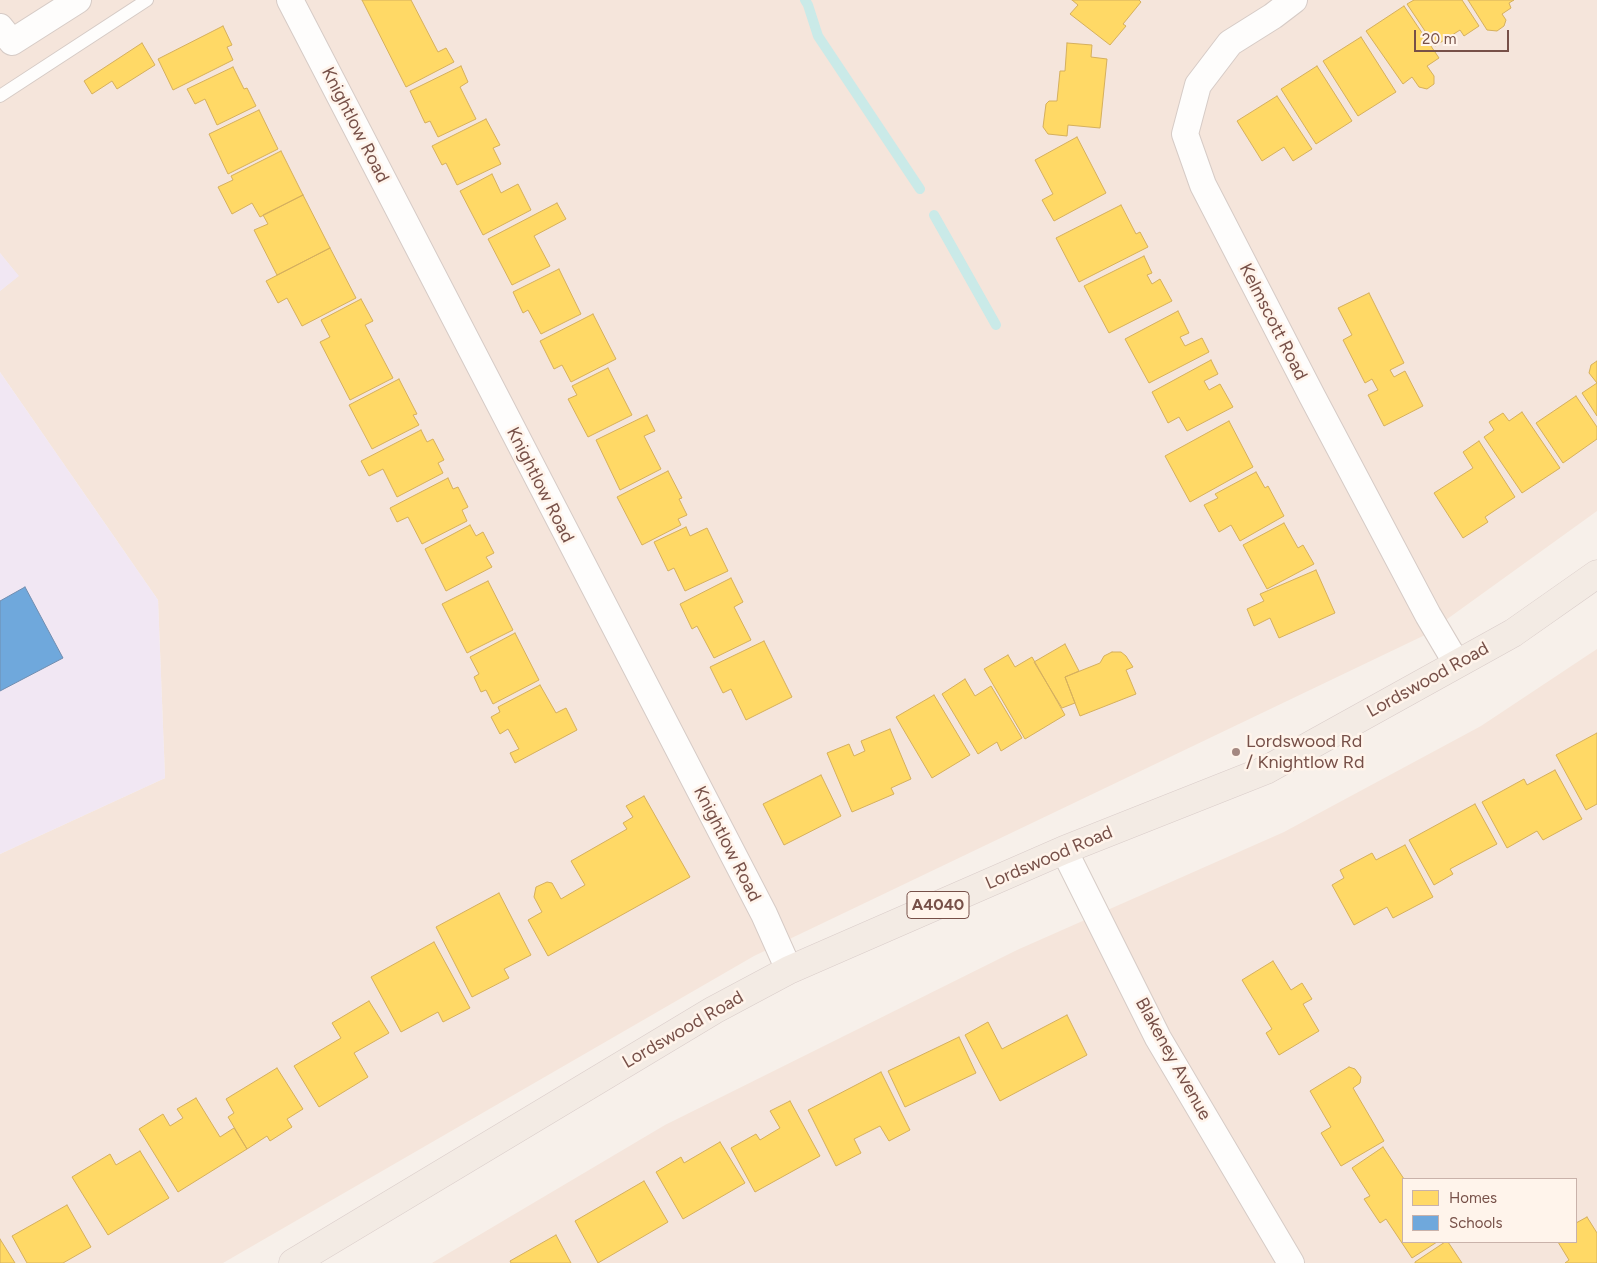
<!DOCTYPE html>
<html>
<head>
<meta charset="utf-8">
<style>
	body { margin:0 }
	#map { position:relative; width:1597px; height:1263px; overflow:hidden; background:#f7f0ea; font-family:Figtree,sans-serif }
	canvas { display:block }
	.legend { position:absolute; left:1402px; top:1178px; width:175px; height:65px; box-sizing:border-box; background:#fff4eb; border:1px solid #c9b2aa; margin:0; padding:6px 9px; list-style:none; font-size:15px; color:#775048 }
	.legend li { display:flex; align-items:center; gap:10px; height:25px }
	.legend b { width:25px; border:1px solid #c9b2aa }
	.scale { position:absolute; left:1414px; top:30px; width:95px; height:22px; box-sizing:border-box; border:2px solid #775048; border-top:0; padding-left:6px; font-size:15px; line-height:18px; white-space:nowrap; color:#775048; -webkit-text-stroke:4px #fff4eb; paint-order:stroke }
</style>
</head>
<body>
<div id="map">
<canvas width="1597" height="1263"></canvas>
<ul class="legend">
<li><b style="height:14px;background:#ffd966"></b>Homes</li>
<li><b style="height:14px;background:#6fa8dc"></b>Schools</li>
</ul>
<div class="scale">20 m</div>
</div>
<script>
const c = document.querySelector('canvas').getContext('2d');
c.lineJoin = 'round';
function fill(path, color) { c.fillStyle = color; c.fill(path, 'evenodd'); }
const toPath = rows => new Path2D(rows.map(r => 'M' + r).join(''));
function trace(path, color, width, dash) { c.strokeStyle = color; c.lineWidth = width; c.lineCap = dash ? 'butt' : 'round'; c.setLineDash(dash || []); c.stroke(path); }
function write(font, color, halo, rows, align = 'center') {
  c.font = font + ' Figtree,sans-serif'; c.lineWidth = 5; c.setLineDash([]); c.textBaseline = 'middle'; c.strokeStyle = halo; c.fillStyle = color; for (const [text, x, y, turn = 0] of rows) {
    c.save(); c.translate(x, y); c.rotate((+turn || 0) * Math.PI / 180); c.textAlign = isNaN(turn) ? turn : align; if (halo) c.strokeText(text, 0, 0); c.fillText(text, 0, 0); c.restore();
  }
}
fill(toPath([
	[0,0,1597,0,1597,511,1425,635,754,956,223,1263,0,1263,0,854,165,778,158,600,0,372,0,291,18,276,0,253],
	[1597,649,1597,1263,432,1263,665,1125,1017,950,1284,832,1481,726],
	[1403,1179,1576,1179,1576,1242,1403,1242]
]), '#f5e5db');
fill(toPath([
	[0,253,19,276,0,291],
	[0,372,158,600,165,778,0,854]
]), '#f1e7f3');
const homes = toPath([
	[362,0,411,0,438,52,446,48,454,62,406,87,362,0],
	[1072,0,1139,0,1141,2,1123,24,1126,26,1110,45,1070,14,1078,5,1072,0],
	[1414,0,1462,0,1479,26,1464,36,1460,30,1435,46,1407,4,1414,0],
	[1468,0,1514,0,1509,3,1511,8,1502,14,1506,20,1504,26,1497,31,1487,30,1468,0],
	[1404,6,1439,58,1427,66,1434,76,1434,84,1427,89,1419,87,1412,77,1403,84,1366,31,1404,6],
	[223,26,232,45,227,47,233,60,173,90,158,59,223,26],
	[1361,37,1396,92,1358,116,1323,61,1361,37],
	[142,43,155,65,117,89,112,81,92,94,84,81,142,43],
	[1067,43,1092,45,1091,57,1107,59,1100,128,1068,125,1067,136,1048,134,1043,127,1046,104,1049,101,1057,101,1060,71,1065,71,1067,43],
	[461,66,468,82,460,87,476,119,438,137,430,121,425,123,410,91,461,66],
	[1317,66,1352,121,1316,144,1281,89,1317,66],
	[233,67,244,89,247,88,256,106,217,125,205,99,195,104,187,89,233,67],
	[1277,96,1312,149,1293,161,1284,147,1262,161,1237,121,1277,96],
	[259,110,278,149,228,174,209,134,259,110],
	[486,119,500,145,493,148,501,164,457,185,446,163,442,165,432,146,486,119],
	[1077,137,1106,193,1054,221,1042,200,1053,194,1035,160,1077,137],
	[281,151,303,195,260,217,252,203,232,214,218,187,233,180,231,176,281,151],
	[492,174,501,193,518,184,531,210,483,235,460,191,492,174],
	[303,195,330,248,277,275,254,230,268,224,263,215,303,195],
	[557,203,566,219,534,236,550,266,512,285,488,239,557,203],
	[1121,205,1136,234,1140,232,1148,247,1079,282,1056,238,1121,205],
	[330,248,356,298,302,326,287,298,278,303,266,281,330,248],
	[1144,256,1152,273,1147,275,1152,284,1160,279,1172,301,1109,333,1084,286,1144,256],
	[559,269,581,314,541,334,528,310,523,313,513,292,559,269],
	[1369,293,1404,363,1390,370,1394,377,1405,371,1423,406,1384,426,1368,395,1378,390,1372,379,1365,383,1343,340,1352,335,1338,308,1369,293],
	[361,299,373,321,365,325,393,378,350,400,320,342,330,337,321,320,361,299],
	[1178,311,1189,333,1180,337,1185,346,1202,338,1209,352,1149,383,1125,339,1178,311],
	[593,314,616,359,571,382,562,365,554,369,540,341,593,314],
	[1211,360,1218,374,1204,381,1209,390,1220,384,1233,407,1187,431,1179,417,1168,423,1152,392,1211,360],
	[1597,361,1597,416,1582,393,1597,383,1589,373,1591,365,1597,361],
	[608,368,632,415,588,437,568,399,577,395,572,386,608,368],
	[399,379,417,414,413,415,419,425,372,449,349,405,399,379],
	[1576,396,1597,427,1597,439,1563,463,1536,423,1576,396],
	[1522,412,1560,468,1522,493,1484,437,1494,430,1489,422,1503,413,1509,421,1522,412],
	[647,415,655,431,644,436,661,469,620,490,596,440,647,415],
	[1229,421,1253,467,1190,502,1165,456,1229,421],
	[421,430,427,442,433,439,444,460,438,463,443,473,397,497,383,469,369,476,361,461,421,430],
	[1479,441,1515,497,1485,517,1488,522,1463,538,1434,493,1473,468,1463,452,1479,441],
	[668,471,682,498,679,499,687,515,678,519,681,525,642,545,617,497,668,471],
	[1256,472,1265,488,1268,486,1284,516,1240,541,1231,525,1219,532,1204,505,1218,498,1215,494,1256,472],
	[448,478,453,489,458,487,468,507,462,510,467,521,422,544,408,517,397,522,390,508,448,478],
	[1284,523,1298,548,1303,545,1314,564,1267,589,1243,545,1284,523],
	[470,525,476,536,483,532,494,553,486,557,492,567,446,591,425,549,470,525],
	[686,527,690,536,707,528,728,571,685,591,674,568,668,571,654,542,686,527],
	[1316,570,1335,613,1279,638,1270,618,1254,626,1247,609,1264,601,1260,594,1316,570],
	[731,578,743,602,734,607,751,640,714,658,697,626,692,629,680,604,731,578],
	[488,581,513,630,467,653,442,604,488,581],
	[515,633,539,680,493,704,486,690,481,692,474,677,479,674,470,657,515,633],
	[764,641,792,697,746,720,731,689,723,693,710,667,764,641],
	[1065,644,1079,671,1065,677,1075,703,1062,708,1034,662,1065,644],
	[1112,652,1121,652,1126,656,1133,667,1126,670,1136,694,1080,716,1065,677,1100,663,1104,656,1112,652],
	[1008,655,1015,667,1032,657,1065,715,1025,739,984,669,1008,655],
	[965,679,975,696,991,686,1022,738,1001,751,997,742,978,754,942,694,965,679],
	[540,685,556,713,566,708,577,730,515,763,510,753,519,749,508,729,500,734,491,717,500,712,498,707,540,685],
	[934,695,970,755,932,778,896,717,934,695],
	[890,729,911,779,891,788,894,794,852,812,827,753,849,744,854,756,865,751,861,741,890,729],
	[1597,733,1597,804,1586,810,1556,755,1597,733],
	[1555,770,1582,819,1543,840,1537,831,1507,848,1482,802,1524,779,1527,785,1555,770],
	[821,775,841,816,784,845,763,804,821,775],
	[644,796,690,877,548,956,528,920,542,912,534,897,536,887,547,882,552,883,561,899,585,885,571,861,627,829,623,823,633,817,626,806,644,796],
	[1475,804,1497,844,1450,869,1453,874,1434,885,1409,840,1475,804],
	[1405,845,1433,897,1393,918,1387,907,1354,925,1332,885,1344,878,1340,870,1372,853,1376,860,1405,845],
	[499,893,531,955,504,969,509,978,472,997,436,927,499,893],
	[434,942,470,1008,443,1022,438,1012,401,1032,371,977,434,942],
	[1273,961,1291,990,1302,983,1312,999,1303,1004,1319,1031,1279,1055,1266,1033,1272,1029,1242,980,1273,961],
	[369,1001,389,1033,354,1053,368,1077,319,1107,294,1066,341,1038,332,1023,369,1001],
	[1067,1015,1087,1055,1000,1101,965,1035,988,1022,1002,1049,1067,1015],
	[959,1037,976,1073,905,1107,888,1071,959,1037],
	[1349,1067,1355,1069,1361,1077,1360,1083,1353,1088,1384,1141,1341,1166,1321,1133,1331,1127,1310,1091,1349,1067],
	[277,1068,303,1109,287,1119,292,1127,270,1141,267,1136,247,1149,228,1117,234,1113,226,1099,277,1068],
	[881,1072,910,1130,889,1141,880,1126,854,1139,861,1153,836,1166,808,1110,881,1072],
	[196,1098,220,1137,234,1128,247,1149,178,1192,139,1129,163,1114,170,1126,183,1118,177,1109,196,1098],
	[790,1101,820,1156,755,1192,731,1148,756,1134,760,1140,780,1128,770,1111,790,1101],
	[720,1142,745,1183,683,1219,656,1172,681,1157,684,1163,720,1142],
	[1383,1147,1404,1179,1403,1242,1437,1242,1412,1258,1386,1219,1380,1223,1364,1199,1370,1196,1352,1168,1383,1147],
	[140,1151,169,1198,108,1235,72,1177,110,1154,116,1165,140,1151],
	[644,1181,668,1222,598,1263,575,1221,644,1181],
	[67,1205,91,1247,63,1263,27,1263,12,1236,67,1205],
	[1587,1217,1597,1233,1597,1263,1565,1263,1569,1260,1558,1242,1576,1242,1576,1223,1587,1217],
	[556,1235,571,1263,511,1263,510,1261,556,1235],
	[0,1239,15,1263,0,1263,0,1239],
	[1445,1242,1448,1242,1462,1263,1415,1263,1415,1262,1445,1242]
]);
fill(homes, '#ffd966');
trace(homes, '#d6b05d', 1);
const schools = toPath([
	[25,587,63,658,0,691,0,601,25,587]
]);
fill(schools, '#6fa8dc');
trace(schools, '#718eb0', 1);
trace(toPath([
	[805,0,808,5,818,36,920,189],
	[934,215,996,325]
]), '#caeae8', 10);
const lane = toPath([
	[0,96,147,0]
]);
const street = toPath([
	[290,0,764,914,789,970],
	[1294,0,1273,16,1230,43,1198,85,1185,134,1203,185,1312,396,1428,615,1457,664],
	[0,27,12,42,78,0],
	[1064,850,1158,1038,1291,1263]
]);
const primary = toPath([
	[293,1263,714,1010,789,970,1064,850,1266,770,1513,633,1597,574]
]);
trace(lane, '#d6cbc6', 14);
trace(street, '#d6cbc6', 28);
trace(primary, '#d9ccc9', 29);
trace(lane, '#fefdfc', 12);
trace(street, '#fefdfc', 26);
trace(primary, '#f3ebe4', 28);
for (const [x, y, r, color] of [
	[1236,752,5,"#a48881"]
]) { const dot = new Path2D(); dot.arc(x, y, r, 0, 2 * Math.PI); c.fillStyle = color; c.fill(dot); trace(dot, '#fff4eb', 2); }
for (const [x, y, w] of [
	[938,905,62]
]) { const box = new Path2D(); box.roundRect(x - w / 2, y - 13.5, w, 27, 4); c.fillStyle = '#fff4eb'; c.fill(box); trace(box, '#775048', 1); }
write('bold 16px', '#775048', null, [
	["A4040",938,905]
]);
write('18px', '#775048', '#fff4eb', [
	["Knightlow Road",355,125,63],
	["Kelmscott Road",1273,322,63],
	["Knightlow Road",540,485,63],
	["Lordswood Road",1428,680,-29],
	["Knightlow Road",727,844,63],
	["Lordswood Road",1049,858,-23],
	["Lordswood Road",683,1030,-30],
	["Blakeney Avenue",1173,1059,61]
]);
write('18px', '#775048', '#fff4eb', [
	["Lordswood Rd",1246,742],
	["/ Knightlow Rd",1246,763]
], 'left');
</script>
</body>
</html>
